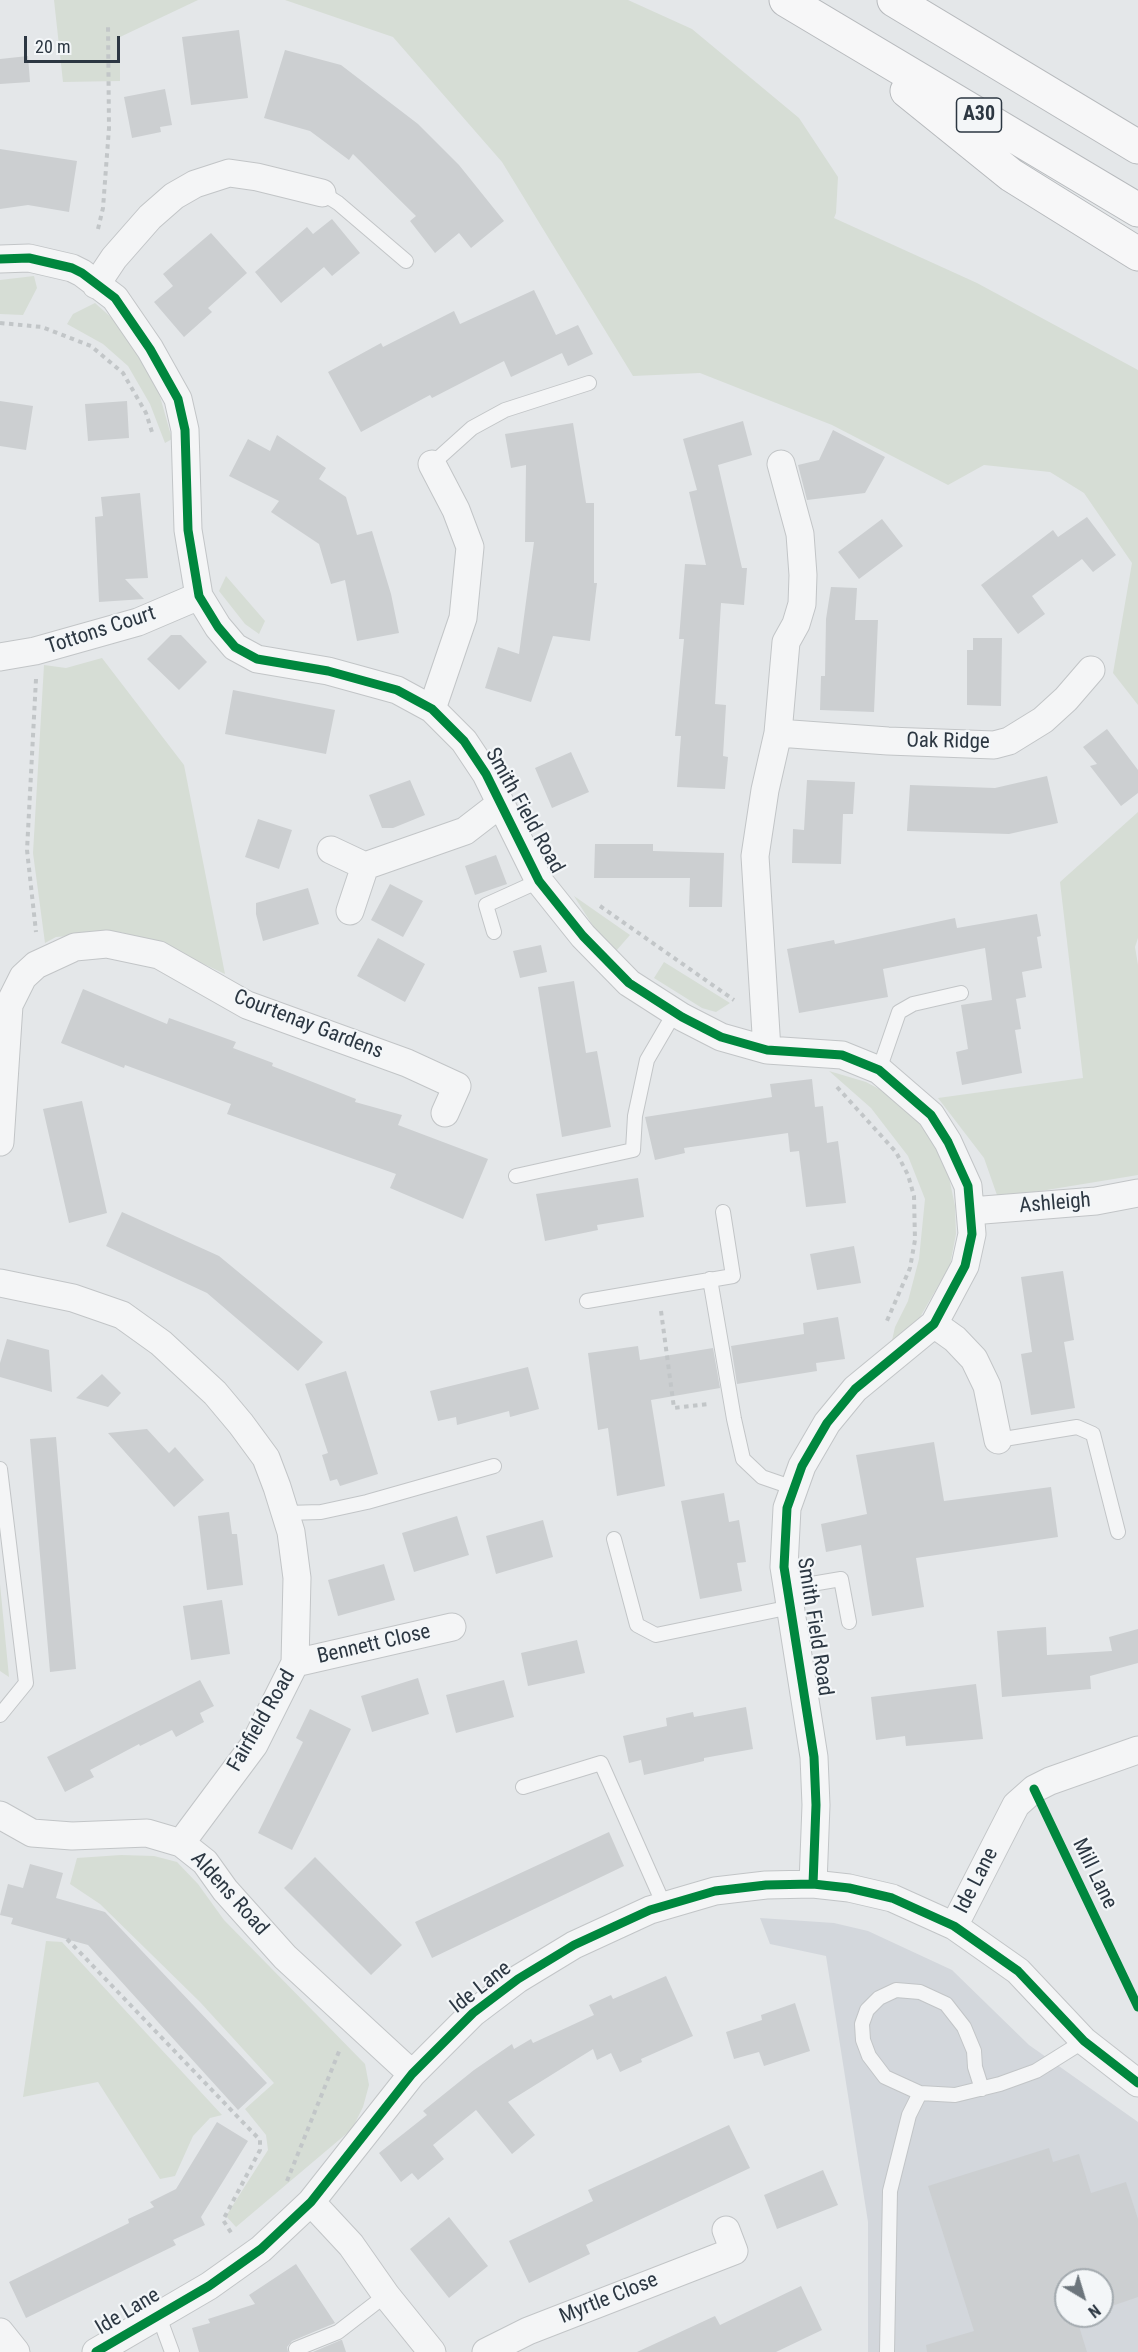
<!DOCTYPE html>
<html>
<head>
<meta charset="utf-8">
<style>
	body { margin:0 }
	#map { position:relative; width:1138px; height:2352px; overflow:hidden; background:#e4e7e9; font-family:"Roboto Condensed",sans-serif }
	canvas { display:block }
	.north { position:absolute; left:1054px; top:2268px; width:60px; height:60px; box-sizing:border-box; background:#f3f6f8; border:2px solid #a3aaaf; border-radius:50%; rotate:142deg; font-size:16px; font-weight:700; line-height:24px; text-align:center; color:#2c3742 }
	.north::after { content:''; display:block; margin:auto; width:21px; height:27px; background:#6c757c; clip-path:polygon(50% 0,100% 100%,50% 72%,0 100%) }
	.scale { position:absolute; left:24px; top:36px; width:96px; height:27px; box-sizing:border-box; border:3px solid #2c3742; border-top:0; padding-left:8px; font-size:18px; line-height:21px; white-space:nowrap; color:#2c3742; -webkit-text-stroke:4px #f3f6f8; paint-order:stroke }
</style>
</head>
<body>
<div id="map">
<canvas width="1138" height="2352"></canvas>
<div class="north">N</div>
<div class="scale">20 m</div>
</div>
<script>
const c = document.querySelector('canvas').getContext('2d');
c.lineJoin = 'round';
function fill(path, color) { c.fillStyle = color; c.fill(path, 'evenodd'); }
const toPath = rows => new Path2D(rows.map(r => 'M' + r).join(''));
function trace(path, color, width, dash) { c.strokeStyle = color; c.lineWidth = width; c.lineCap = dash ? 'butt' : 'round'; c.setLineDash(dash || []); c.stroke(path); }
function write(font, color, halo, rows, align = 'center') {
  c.font = font + ' "Roboto Condensed",sans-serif'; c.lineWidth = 4.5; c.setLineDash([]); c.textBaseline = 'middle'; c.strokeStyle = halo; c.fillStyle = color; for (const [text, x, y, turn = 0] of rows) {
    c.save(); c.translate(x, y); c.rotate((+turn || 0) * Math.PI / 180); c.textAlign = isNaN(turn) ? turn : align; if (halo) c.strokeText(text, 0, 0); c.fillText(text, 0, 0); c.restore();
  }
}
fill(toPath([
	[760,1918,834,1923,868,1931,952,1970,1029,2045,1138,2122,1138,2352,868,2352,868,2222,826,1956,770,1944],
	[1066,2280,1102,2280,1102,2316,1066,2316]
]), '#d3d7dc');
fill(toPath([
	[54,0,198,0,120,37,120,81,63,82],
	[285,0,628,0,692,29,799,118,838,177,836,213,834,218,977,283,1138,370,1138,705,1113,673,1132,563,1084,493,1050,472,984,465,948,485,832,425,700,373,633,376,502,162,393,37],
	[34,276,37,288,23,315,0,314,0,280],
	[95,303,131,335,154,375,172,439,165,443,150,404,128,366,103,344,67,324,73,314],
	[226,576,265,621,259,634,245,624,219,591],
	[102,658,184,765,225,974,161,944,120,932,56,937,45,943,33,853,44,665,66,668],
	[1138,812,1138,938,1135,947,1138,965,1138,1175,998,1198,984,1158,938,1098,1083,1078,1060,882],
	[574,896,630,935,616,951,593,926],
	[664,962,730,1003,716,1012,702,1008,654,978],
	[829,1071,866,1082,892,1096,920,1123,946,1163,955,1206,956,1234,950,1265,919,1319,891,1345,895,1327,908,1301,919,1259,925,1199,908,1156,871,1108],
	[0,1584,9,1677,0,1671],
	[121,1855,154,1856,177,1862,198,1884,224,1920,365,2064,369,2085,363,2107,352,2129,236,2227,226,2216,268,2150,266,2135,245,2109,274,2083,200,2002,100,1904,70,1884,77,1858],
	[46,1941,62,1942,222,2115,210,2118,193,2136,175,2176,160,2179,98,2082,23,2097]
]), '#d6ddd5');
fill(toPath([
	[239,30,248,98,191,105,182,37],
	[285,50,341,65,418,124,459,165,504,221,471,248,459,233,435,253,410,221,416,216,353,154,349,160,310,131,264,118],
	[28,56,30,82,0,84,0,59],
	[165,89,172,125,160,127,161,132,132,138,124,97],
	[0,149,77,161,69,212,28,205,0,209],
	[332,219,360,253,332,276,324,267,281,303,255,272,307,227,313,234],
	[211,233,247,273,208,308,212,312,184,337,154,302,173,286,163,274],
	[534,290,556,335,578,325,593,354,568,366,562,353,511,377,504,361,432,398,430,395,361,432,328,372,381,343,383,347,454,311,460,324],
	[0,401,33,406,26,450,0,446],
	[127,401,129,438,88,441,85,404],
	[743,421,752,455,718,465,742,568,747,568,744,605,721,603,715,704,726,705,723,756,728,757,725,789,677,787,681,736,675,736,684,639,679,639,685,564,706,565,689,492,697,490,683,439],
	[573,423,586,503,594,503,594,583,597,583,590,641,553,636,531,702,485,688,498,647,519,654,534,542,525,542,526,465,511,468,505,434],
	[833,430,885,457,865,493,807,500,798,465,819,460],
	[277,435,326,468,319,479,346,497,357,535,372,531,391,594,399,633,357,641,345,580,331,584,319,544,271,512,279,501,229,476,248,439,270,451],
	[140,493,148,578,125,579,144,599,99,602,95,517,103,516,101,497],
	[1087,517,1116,555,1093,572,1082,559,1032,596,1045,614,1018,634,981,585,1053,530,1058,537],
	[882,519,903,546,859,579,838,552],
	[831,587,857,588,855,620,878,620,874,712,820,710,821,676,825,676,826,619],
	[171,635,181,635,207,662,179,690,147,659],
	[973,638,1002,638,1001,706,967,705,967,650,973,650],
	[233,690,335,710,326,754,225,734],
	[1107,729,1138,770,1138,793,1121,806,1090,766,1097,764,1083,747],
	[571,752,589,792,552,808,535,768],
	[1047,776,1058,823,1009,834,907,831,910,785,995,788],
	[410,780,425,815,393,828,382,828,369,795],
	[807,780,855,782,853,814,843,814,841,864,792,863,793,829,804,830],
	[258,819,292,830,279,869,245,857],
	[595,844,653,844,653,851,724,853,722,907,689,907,690,878,594,878],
	[496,855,507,884,475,895,465,866],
	[390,884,423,901,403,937,371,920],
	[308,888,319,924,263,941,256,914,256,903],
	[1037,914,1041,936,1037,937,1042,968,1022,972,1026,997,1016,999,1021,1029,1015,1030,1022,1073,962,1085,956,1052,968,1049,961,1005,992,1000,985,948,883,969,888,997,799,1013,787,949,834,940,835,944,955,918,957,928],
	[378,938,425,964,405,1002,357,976],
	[541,945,547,972,520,978,513,951],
	[574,981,586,1053,597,1051,611,1127,562,1137,538,987],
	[83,989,167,1024,169,1018,236,1042,233,1048,273,1063,272,1066,356,1099,355,1102,402,1115,398,1125,488,1159,463,1219,390,1188,396,1174,227,1114,231,1104,125,1065,124,1068,61,1043],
	[812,1079,815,1107,823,1106,827,1143,838,1141,846,1203,806,1207,799,1151,790,1152,788,1133,684,1148,685,1153,655,1160,645,1117,772,1097,770,1084],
	[82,1101,107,1213,69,1223,43,1109],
	[638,1178,644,1217,597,1225,598,1230,545,1241,536,1194],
	[122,1212,219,1256,323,1342,298,1371,207,1293,106,1246],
	[854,1246,861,1283,817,1290,810,1254],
	[1063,1271,1074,1340,1064,1342,1075,1408,1031,1415,1021,1354,1032,1352,1021,1277],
	[838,1317,845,1359,816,1363,817,1371,737,1384,731,1346,804,1334,803,1323],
	[7,1339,49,1350,52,1392,0,1377,0,1363],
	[638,1346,640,1360,713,1348,720,1388,651,1400,665,1486,617,1496,608,1428,598,1430,588,1353],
	[528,1367,539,1409,510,1417,509,1411,457,1425,456,1417,438,1421,430,1391],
	[346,1371,378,1474,340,1486,337,1479,330,1481,322,1455,328,1453,305,1384],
	[102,1374,121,1393,108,1407,76,1398],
	[147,1429,169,1453,175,1447,204,1480,174,1507,108,1433],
	[56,1437,76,1669,50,1672,30,1439],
	[934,1442,944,1501,1051,1487,1058,1537,916,1558,924,1607,872,1616,861,1545,826,1552,821,1524,867,1514,856,1455],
	[724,1493,729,1522,739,1520,746,1562,737,1563,742,1591,700,1599,681,1501],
	[229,1512,232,1534,237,1534,243,1585,207,1590,198,1516],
	[457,1516,469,1555,414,1572,402,1533],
	[543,1520,553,1557,496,1574,486,1536],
	[384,1564,395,1600,338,1616,328,1580],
	[222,1600,230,1654,191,1660,183,1606],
	[1046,1627,1047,1655,1112,1651,1109,1637,1138,1629,1138,1663,1090,1676,1091,1689,1002,1697,997,1631],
	[577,1640,585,1673,528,1686,521,1653],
	[418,1678,429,1714,372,1732,361,1696],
	[200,1680,214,1706,200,1713,204,1722,176,1737,172,1730,140,1746,139,1744,90,1770,94,1777,65,1792,47,1757],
	[504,1680,514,1717,456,1733,446,1695],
	[976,1684,983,1739,906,1746,905,1736,876,1740,871,1697],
	[746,1707,753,1749,704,1758,704,1761,644,1775,641,1760,629,1763,623,1736,667,1726,666,1718,693,1712,694,1717],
	[310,1709,351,1729,292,1850,258,1833,303,1742,296,1738],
	[609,1832,624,1866,432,1958,415,1922],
	[315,1857,402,1945,371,1975,284,1888],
	[30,1864,63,1873,56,1898,105,1912,267,2083,238,2110,88,1945,11,1924,13,1918,0,1915,8,1884,23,1888],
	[666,1976,693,2036,641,2059,642,2062,620,2072,611,2053,597,2060,593,2049,508,2102,535,2135,512,2154,476,2110,433,2145,444,2159,418,2180,412,2173,401,2182,379,2153,427,2115,423,2111,474,2070,512,2044,514,2049,531,2039,533,2043,594,2015,589,2005,611,1995,613,1999],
	[795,2003,810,2051,764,2066,759,2052,734,2059,726,2032,762,2020,761,2015],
	[217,2122,248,2141,201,2217,205,2225,173,2240,176,2245,26,2318,9,2282,129,2223,128,2219,154,2207,150,2202,176,2189],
	[729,2125,750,2168,586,2245,590,2254,529,2283,509,2241,593,2201,588,2190],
	[1049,2148,1053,2162,1079,2154,1091,2193,1126,2182,1138,2219,1138,2297,1109,2307,1111,2313,1078,2323,1087,2352,927,2352,926,2345,974,2331,928,2186],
	[1066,2280,1102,2280,1102,2316,1066,2316],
	[823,2170,838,2205,777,2229,764,2195],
	[449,2217,488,2266,449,2298,410,2249],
	[296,2264,335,2323,292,2341,287,2347,288,2352,199,2352,192,2328,210,2323,208,2319,255,2304,249,2295],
	[801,2286,822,2330,776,2352,637,2352,715,2316,720,2325],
	[342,2340,346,2352,313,2352,341,2340]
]), '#cccfd1');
const lane = toPath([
	[322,193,338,203,406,261],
	[432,464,472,428,505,410,589,383],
	[494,932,486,905,539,881],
	[879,1070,899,1012,913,1004,961,993],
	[516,1176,633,1150,635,1116,647,1060,675,1012],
	[710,1279,734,1419,743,1459,762,1477,794,1488],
	[587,1301,733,1276,723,1212],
	[998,1440,1077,1427,1093,1434,1118,1532],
	[0,1469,26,1683,0,1715],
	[286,1513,321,1512,367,1502,494,1466],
	[614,1539,637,1625,656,1635,791,1607],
	[788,1588,841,1579,849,1622],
	[523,1787,601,1763,664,1905],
	[920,2093,885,2077,869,2056,863,2040,862,2024,867,2010,879,1998,896,1990,920,1992,946,2004,964,2027,974,2051,975,2067,982,2089],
	[158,2314,172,2352],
	[296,2349,338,2332,386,2295],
	[887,2352,890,2191,909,2115,920,2093,955,2095,1000,2084,1036,2071,1084,2041]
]);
const street = toPath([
	[0,259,29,258,72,268,82,273,115,298,150,349,178,399,185,430,188,530,199,596,218,627,235,647,257,659,328,671,397,690,432,709,464,741,486,774,539,881,583,936,629,983,682,1017,721,1037,767,1050,842,1055,879,1070,931,1115,948,1142,968,1186,972,1234,965,1266,934,1324,855,1389,827,1423,802,1466,787,1508,784,1567,814,1757,816,1805,813,1884],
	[96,285,114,258,150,217,174,196,195,184,229,173,257,177,322,193],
	[0,657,35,651,138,622,199,596],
	[432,709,463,618,470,547,456,510,432,464],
	[778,733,786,642,796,624,802,604,803,575,800,534,781,464],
	[331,850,365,866],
	[350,911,365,866,465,831,500,804],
	[767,1050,755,856,765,790,778,733,888,741,994,745,1009,741,1043,720,1066,699,1091,670],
	[0,1142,9,1005,23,977,36,965,75,947,107,944,159,955,247,1005,407,1063,457,1086,445,1113],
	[971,1211,1096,1201,1138,1193],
	[0,1283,73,1298,122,1315,161,1343,215,1393,241,1424,266,1458,277,1487,291,1532,297,1578,295,1663,254,1745,181,1843],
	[934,1324,955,1339,974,1359,987,1386,998,1440],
	[295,1663,452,1627],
	[0,1815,32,1833,72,1836,147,1833,181,1843,205,1862,225,1890,285,1957,412,2074],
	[954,1926,1016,1805,1034,1789,1050,1781,1138,1750],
	[311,2202,351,2245,386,2295,432,2352],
	[0,2332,16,2352],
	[96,2352,209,2286,261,2249,311,2202,412,2074,473,2013,518,1979,574,1945,650,1910,715,1891,766,1885,813,1884,849,1888,892,1898,954,1926,1018,1971,1084,2041,1138,2083],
	[486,2352,528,2331,734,2251,726,2230]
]);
const highway = toPath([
	[786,0,1138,210],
	[894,0,1138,147],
	[907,91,1011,175,1138,254]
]);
trace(lane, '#c2c5c7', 16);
trace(street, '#c2c5c7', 29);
trace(highway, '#b7babd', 35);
trace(toPath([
	[98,229,103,208,109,128,108,23],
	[0,323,42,327,91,346,123,373,146,413,152,432],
	[36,679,27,850,36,932],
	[600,906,734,1000],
	[837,1087,896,1152,908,1175,914,1196,915,1240,910,1268,886,1323],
	[661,1311,674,1408,709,1404],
	[67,1939,260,2140,260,2150,223,2220,232,2234],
	[287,2181,340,2049]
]), '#c2c6c8', 4, [4.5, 4.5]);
trace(lane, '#f4f5f6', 14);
trace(street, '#f4f5f6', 27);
trace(highway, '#f7f7f8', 33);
trace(toPath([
	[0,259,29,258,72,268,82,273,115,298,150,349,178,399,185,430,188,530,199,596,218,627,235,647,257,659,328,671,397,690,432,709,464,741,486,774,539,881,583,936,629,983,682,1017,721,1037,767,1050,842,1055,879,1070,931,1115,948,1142,968,1186,972,1234,965,1266,934,1324,855,1389,827,1423,802,1466,787,1508,784,1567,814,1757,816,1805,813,1884],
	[1034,1789,1138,2007],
	[96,2352,209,2286,261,2249,311,2202,412,2074,473,2013,518,1979,574,1945,650,1910,715,1891,766,1885,813,1884,849,1888,892,1898,954,1926,1018,1971,1084,2041,1138,2083]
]), '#00873e', 9);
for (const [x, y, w] of [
	[979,115,45]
]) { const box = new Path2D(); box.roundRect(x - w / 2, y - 17, w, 34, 4.5); c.fillStyle = '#f3f6f8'; c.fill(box); trace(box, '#2c3742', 1.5); }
write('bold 20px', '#2c3742', null, [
	["A30",979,115]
]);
write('21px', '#2c3742', '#f3f6f8', [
	["Tottons Court",101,631,-18],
	["Oak Ridge",948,742,1],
	["Smith Field Road",524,811,61],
	["Courtenay Gardens",308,1025,21],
	["Ashleigh",1055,1204,-5],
	["Smith Field Road",814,1627,81],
	["Bennett Close",374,1645,-13],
	["Fairfield Road",262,1721,-60],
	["Mill Lane",1094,1874,64],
	["Ide Lane",977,1881,-63],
	["Aldens Road",229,1894,48],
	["Ide Lane",481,1988,-38],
	["Myrtle Close",609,2299,-22],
	["Ide Lane",128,2312,-31]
]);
</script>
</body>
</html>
